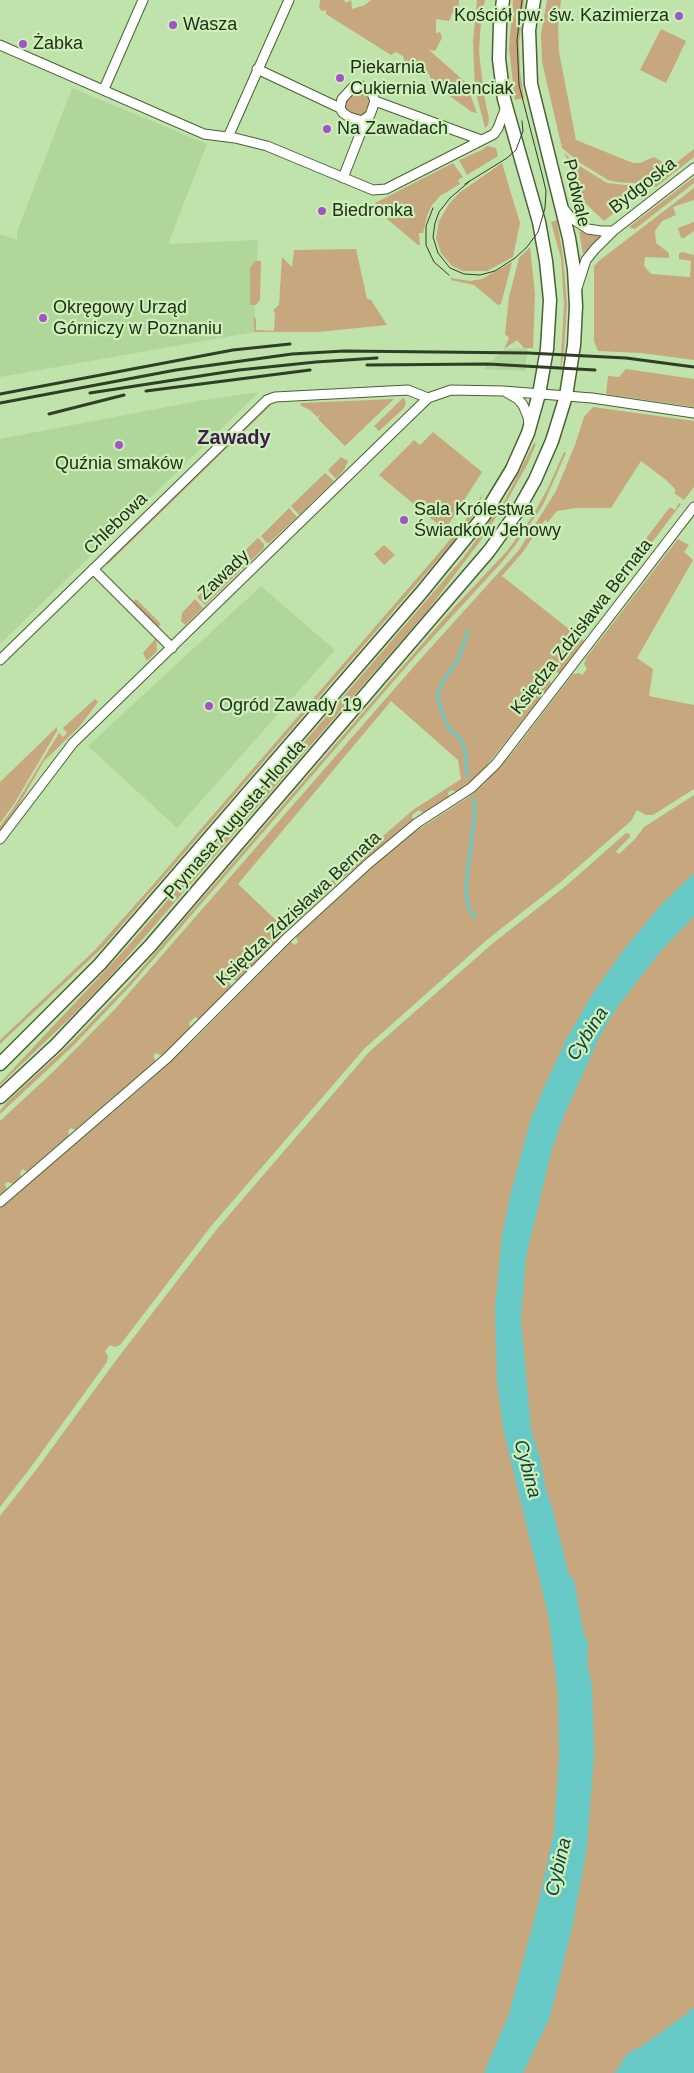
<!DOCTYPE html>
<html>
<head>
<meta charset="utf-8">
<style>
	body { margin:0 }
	canvas { display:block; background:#c0e2ab }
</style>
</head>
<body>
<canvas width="694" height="2073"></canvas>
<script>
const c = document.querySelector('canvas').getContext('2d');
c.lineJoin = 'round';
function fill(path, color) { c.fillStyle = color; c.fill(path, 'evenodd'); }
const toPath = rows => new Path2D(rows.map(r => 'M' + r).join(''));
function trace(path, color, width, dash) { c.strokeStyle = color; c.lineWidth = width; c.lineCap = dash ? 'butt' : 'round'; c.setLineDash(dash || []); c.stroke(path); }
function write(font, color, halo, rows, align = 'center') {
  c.font = font + ' Helvetica,sans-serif'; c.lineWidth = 4.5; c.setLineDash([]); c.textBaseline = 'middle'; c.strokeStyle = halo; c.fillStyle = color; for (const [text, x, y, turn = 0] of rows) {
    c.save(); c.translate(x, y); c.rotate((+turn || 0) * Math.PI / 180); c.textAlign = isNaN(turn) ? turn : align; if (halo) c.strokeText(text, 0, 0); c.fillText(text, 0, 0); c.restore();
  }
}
fill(toPath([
	[72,88,207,144,168,244,258,240,254,332,0,377,0,234,17,240,17,232],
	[528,348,525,371,484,369,504,349],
	[259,392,80,566,0,644,0,439,203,400],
	[261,586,335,650,177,828,88,746]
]), '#b1d699');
fill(toPath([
	[320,0,344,0,346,3,351,0,352,9,365,5,371,0,459,0,459,6,452,14,449,21,436,19,436,33,440,32,442,38,435,51,429,50,471,87,470,94,477,113,472,112,430,82,430,75,424,70,420,76,406,67,403,56,396,52,391,55,326,14,326,10,322,11,319,8],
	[477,0,485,0,481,21,479,52,484,95,489,119,488,125,485,128,475,89,473,41],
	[513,0,524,0,519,43,520,71,524,98,515,100,509,48],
	[547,0,561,0,558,28,559,52,576,140,633,163,640,163,654,157,667,165,649,179,646,184,617,182,608,180,579,162,562,148,542,62,541,34],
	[661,29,686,41,666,83,640,70],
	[358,88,368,92,372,101,367,115,360,117,347,112,344,107,345,101],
	[487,146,496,148,498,156,467,175,459,160,482,150],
	[694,149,694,157,656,187,654,186,653,181],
	[564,153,578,165,607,183,645,187,643,190,604,221,584,202,577,178],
	[453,163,463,177,458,180,460,184,440,196,432,205,427,216,423,233,419,233,420,245,418,245,386,218,375,203],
	[502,163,520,223,513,257,487,271,463,271,452,266,441,253,436,238,439,221,449,204,459,193],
	[694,177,694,183,635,229,629,227],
	[694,188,694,200,673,207,676,215,662,221,655,231,656,243,669,253,669,258,645,257,644,266,651,274,690,277,691,261,679,259,679,254,682,252,694,255,694,360,641,353,598,351,594,341,594,266,600,260],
	[557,220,563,257,567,304,564,350,560,374,564,304,561,258,551,222],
	[694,222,694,231,684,238,681,238,678,228],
	[579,231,591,235,602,237,583,254],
	[530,247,535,293,533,348,524,348,517,340,504,349,509,338,505,334,509,297,519,258],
	[356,249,367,299,371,300,387,325,318,332,254,332,254,317,256,319,256,330,274,331,275,313,273,310,279,305,282,257,292,267,294,250],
	[255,261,261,261,260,300,256,305,250,305,250,268],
	[512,262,501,304,498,305,474,285,451,280,451,278,470,281,482,279],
	[626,369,694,379,694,407,606,394,608,376,619,377],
	[403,398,404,398,406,403,404,408,379,431,374,426],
	[394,399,345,446,318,419,320,415,317,417,310,410,300,405,301,403],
	[267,405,271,405,107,565,108,560],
	[593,407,694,421,694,487,684,500,674,493,676,490,666,480,641,461,611,508,575,508,557,511,548,522,545,520,522,553,502,576,584,641,560,673,555,672,549,680,552,684,479,775,456,792,452,790,448,792,449,797,423,813,419,810,412,815,413,820,343,878,340,878,338,875,413,810,461,779,458,760,391,701,238,884,281,925,334,879,336,884,292,926,287,924,281,930,283,935,237,981,232,979,229,982,232,987,200,1020,195,1017,189,1023,191,1028,162,1056,156,1053,153,1056,156,1061,75,1130,71,1128,68,1131,69,1136,27,1172,23,1169,20,1172,21,1177,13,1184,8,1182,5,1184,7,1190,0,1195,0,1121,54,1071,116,1008,416,664,519,550,556,491,575,445,584,417],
	[433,432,482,472,445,530,379,475,414,440,420,445],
	[534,443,536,444,528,463,507,501,481,540,428,610,115,971,74,1014,0,1085,0,1083,128,946,463,558,505,500],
	[564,452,566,453,543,505,514,547,502,562,412,660,131,985,74,1045,0,1114,0,1111,7,1102,71,1043,129,983,448,614,507,551,532,517,548,488],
	[341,457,348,461,344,470,336,479,328,470],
	[325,473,334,481,299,515,291,506],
	[483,493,476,512,454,541,103,947,0,1044,0,1040,95,950,151,887,437,555,463,524],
	[679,503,681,504,625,578,633,565,629,561,670,507,675,510],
	[289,508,297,517,269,543,267,543,261,536],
	[258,538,264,544,264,548,242,569,234,561],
	[678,539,689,545,684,552,693,560,637,658,653,669,649,696,694,705,694,789,653,815,646,815,637,810,631,821,562,881,488,939,365,1048,212,1225,120,1345,115,1347,110,1345,105,1351,108,1356,107,1362,31,1467,0,1507,0,1208,148,1082,194,1040,291,942,295,945,298,942,296,937,389,852,413,833,467,798,483,785,513,752,573,674,579,673,582,675,587,669,584,664,586,658],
	[384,545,395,555,384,565,374,554],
	[232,563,240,571,205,605,197,597],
	[136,599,161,624,157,628,132,602],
	[195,599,203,608,185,625,181,621,182,613],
	[156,638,157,651,147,661,143,653],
	[95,699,98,702,79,727,44,761,18,806,0,831,0,826,14,807,59,733,63,737,67,733,63,728],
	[57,727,57,731,14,804,0,823,0,782],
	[694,795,694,881,633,943,501,1266,579,1707,507,2073,0,2073,0,1516,36,1470,117,1359,217,1229,369,1052,492,944,567,885,626,833,630,834,630,837,618,849,616,852,619,854,635,839,644,827],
	[694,885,694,2015,620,2073,519,2073,587,1808,590,1807,590,1793,511,1324,560,1092]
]), '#c7a77e');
fill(toPath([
	[694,873,694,916,661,951,618,1006,601,1034,565,1113,552,1149,526,1257,521,1319,531,1430,540,1458,545,1486,553,1511,569,1575,574,1580,584,1635,588,1641,587,1663,592,1686,594,1754,587,1847,573,1924,550,2017,523,2073,484,2073,509,2014,538,1905,554,1833,559,1757,558,1695,549,1618,504,1433,497,1382,495,1308,502,1236,511,1192,530,1122,545,1085,566,1040,591,996,625,948,662,904],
	[693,2007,694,2007,694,2073,613,2073,617,2071,624,2058,630,2052,642,2046,688,2013]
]), '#66c9c6');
trace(toPath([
	[467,776,466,757,462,740,450,730,441,710,437,696,443,681,459,658,468,631],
	[474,799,475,812,466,885,468,907,475,917]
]), '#66c9c6', 3);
const street = toPath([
	[0,45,204,134,235,138,267,146,373,190,386,189,494,134,498,128,506,107],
	[257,69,340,108],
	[359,85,371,91,375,101,370,115,362,121,349,117,343,113,340,108,342,99,354,86,359,85],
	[104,89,143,0],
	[375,101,481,140],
	[228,137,289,0],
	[343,178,366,119],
	[564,209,571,218,588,229,601,231,613,231],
	[577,288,586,260,595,249,613,231,694,168],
	[506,392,518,399,523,405,528,417,529,424],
	[93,569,172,648],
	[0,660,267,400,275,397,408,390,428,398],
	[0,839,73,743,428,398,451,390,503,391,592,398,694,413],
	[0,1202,167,1058,288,937,369,863,417,823,471,788,496,764,694,507]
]);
const secondary = toPath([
	[0,1064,100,964,421,593,483,517,512,469,528,433,539,394,547,349,550,300,546,261,539,222,504,99,499,59,500,24,503,0],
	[0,1097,56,1045,150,946,489,551,517,512,535,480,552,441,566,396,574,345,576,306,574,269,569,238,531,84,529,30,534,0]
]);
trace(street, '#476332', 11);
trace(secondary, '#476332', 15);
trace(street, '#fff', 9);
trace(secondary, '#fff', 12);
trace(toPath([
	[470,181,450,198,439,212,435,223,433,237,438,253,450,268,464,274,480,275,495,271,515,258,527,247,538,232,545,208,546,191,543,178,519,85,517,40,522,0],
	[465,184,507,158,516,150,523,131,522,121],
	[433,208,426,226,426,245,434,262,449,275]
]), '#2f3f26', 1);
trace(toPath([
	[367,365,488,364,595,370],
	[146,391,310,370],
	[90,393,239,370,316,362,377,358],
	[0,394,233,350,290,344],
	[0,403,176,370,292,354,344,351,528,353,626,358,694,367],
	[49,414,124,395]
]), '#2f3f26', 3);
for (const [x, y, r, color] of [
	[679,16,5,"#a154c6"],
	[173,25,5,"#a154c6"],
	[23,44,5,"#a154c6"],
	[340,78,5,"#a154c6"],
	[327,129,5,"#a154c6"],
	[322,211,5,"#a154c6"],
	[43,318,5,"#a154c6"],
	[119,445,5,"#a154c6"],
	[404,520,5,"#a154c6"],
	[209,706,5,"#a154c6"]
]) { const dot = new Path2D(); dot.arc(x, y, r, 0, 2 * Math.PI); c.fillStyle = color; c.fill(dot); trace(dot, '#cdefb8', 2); }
write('18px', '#1f2c17', '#cdefb8', [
	["Kościół pw. św. Kazimierza",669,16,"right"],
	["Wasza",183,25],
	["Żabka",33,44],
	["Piekarnia",350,68],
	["Cukiernia Walenciak",350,89],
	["Na Zawadach",337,129],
	["Biedronka",332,211],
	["Okręgowy Urząd",53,308],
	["Górniczy w Poznaniu",53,329],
	["Quźnia smaków",119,464,"center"],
	["Sala Królestwa",414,510],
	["Świadków Jehowy",414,531],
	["Ogród Zawady 19",219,706]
], 'left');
write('18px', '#1f2c17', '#cdefb8', [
	["Bydgoska",643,186,-38],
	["Podwale",576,193,77],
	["Chlebowa",116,524,-44],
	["Zawady",224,575,-44],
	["Księdza Zdzisława Bernata",582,627,-52],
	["Prymasa Augusta Hlonda",235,820,-49],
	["Księdza Zdzisława Bernata",299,909,-43]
]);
write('italic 19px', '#103f3e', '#cdefb8', [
	["Cybina",588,1034,-57],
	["Cybina",527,1469,75],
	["Cybina",559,1867,-77]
]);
write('bold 20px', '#401b51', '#cdefb8', [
	["Zawady",234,438]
]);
</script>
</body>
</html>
